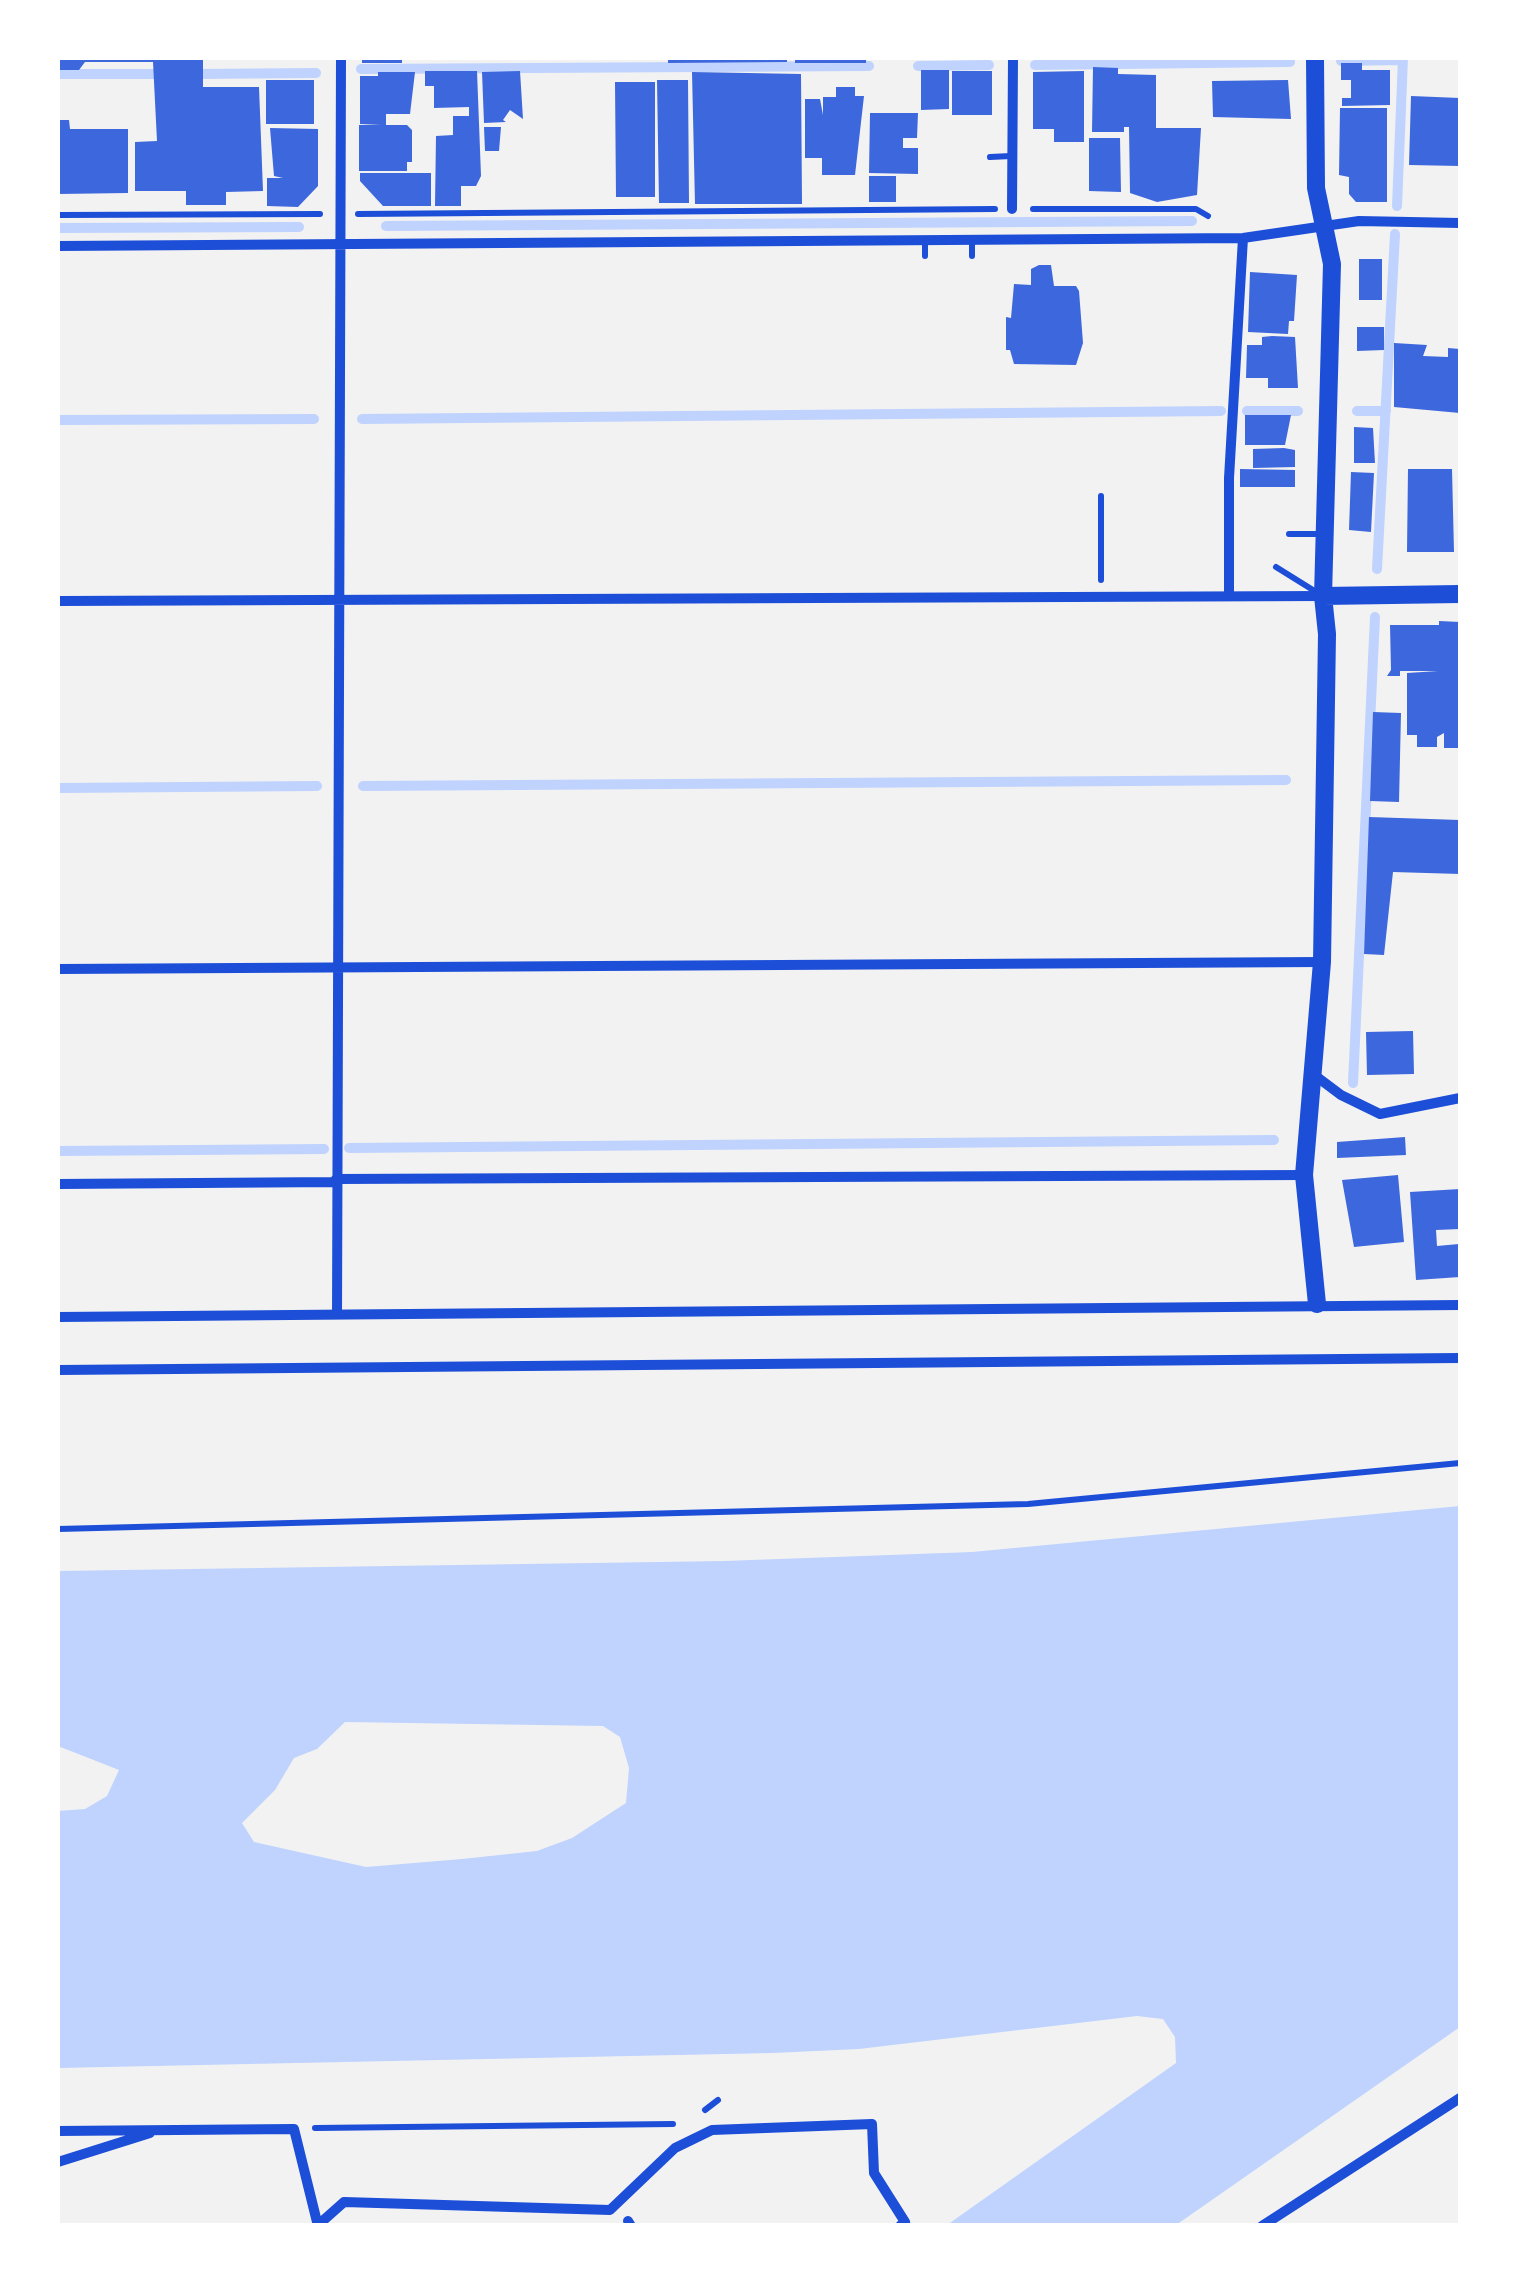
<!DOCTYPE html>
<html>
<head>
<meta charset="utf-8">
<style>
	body { margin:0 }
	#map { position:relative; width:1518px; height:2283px; overflow:hidden; background:#f2f2f2; font-family:"Archivo Narrow",sans-serif }
	canvas { display:block }
	.frame { position:absolute; inset:0; border:60px solid #fff; pointer-events:none }
</style>
</head>
<body>
<div id="map">
<canvas width="1518" height="2283"></canvas>
<div class="frame"></div>
</div>
<script>
const c = document.querySelector('canvas').getContext('2d');
c.lineJoin = 'round';
function fill(path, color) { c.fillStyle = color; c.fill(path, 'evenodd'); }
const toPath = rows => new Path2D(rows.map(r => 'M' + r).join(''));
function trace(path, color, width, dash) { c.strokeStyle = color; c.lineWidth = width; c.lineCap = dash ? 'butt' : 'round'; c.setLineDash(dash || []); c.stroke(path); }
fill(toPath([
	[1460,1506,1460,2027,1176,2225,947,2225,1176,2063,1175,2037,1163,2019,1137,2016,859,2049,773,2053,58,2068,58,1811,85,1809,107,1796,119,1770,58,1746,58,1571,724,1561,972,1552],
	[345,1722,603,1726,620,1737,629,1768,626,1803,572,1838,537,1851,462,1859,366,1867,254,1842,242,1823,275,1790,294,1758,317,1749]
]), '#bfd3fe');
trace(toPath([
	[1341,61,1402,60],
	[1035,65,1290,62],
	[918,66,989,65],
	[361,69,869,66],
	[58,74,166,74],
	[193,74,316,73],
	[1397,206,1403,58],
	[386,226,1192,221],
	[58,228,299,227],
	[1247,411,1298,411],
	[1357,411,1386,411],
	[362,419,1221,411],
	[58,420,314,419],
	[1377,569,1395,234],
	[363,786,1286,780],
	[58,788,317,786],
	[1353,1083,1375,617],
	[349,1148,1274,1140],
	[58,1151,324,1149]
]), '#bfd3fe', 10);
fill(toPath([
	[58,58,203,58,203,87,259,87,263,191,226,192,226,205,186,205,186,191,135,191,135,142,157,141,153,62,85,62,79,70,58,70],
	[362,58,402,58,402,63,362,63],
	[668,58,787,58,787,62,668,63],
	[795,58,866,58,866,63,795,63],
	[1341,63,1362,63,1362,70,1390,70,1390,105,1342,106,1342,98,1351,98,1351,80,1341,80],
	[1093,67,1118,68,1118,74,1156,75,1156,128,1201,128,1197,195,1157,202,1130,193,1129,127,1124,127,1124,132,1092,132],
	[921,70,949,70,949,109,921,110],
	[425,71,477,71,481,176,476,186,461,186,461,206,435,206,436,136,453,135,453,116,469,116,469,107,434,108,434,86,425,86],
	[520,71,523,119,510,110,503,120,506,122,484,123,482,72],
	[952,71,992,71,992,115,952,115],
	[1084,71,1084,142,1054,142,1054,129,1033,129,1033,72],
	[378,72,415,72,410,114,386,114,386,125,407,125,412,130,412,162,407,162,407,171,359,171,359,125,381,125,360,124,360,76,378,76],
	[692,72,801,74,802,204,695,204],
	[266,80,314,80,314,124,266,124],
	[657,80,688,80,689,203,659,203],
	[1288,80,1291,119,1213,117,1212,81],
	[615,82,655,82,655,197,616,197],
	[836,87,855,87,855,96,864,96,855,175,822,175,822,158,805,158,805,99,820,99,823,115,823,97,836,97],
	[1411,96,1460,98,1460,166,1409,165],
	[1340,108,1387,108,1387,202,1356,202,1349,194,1349,177,1339,175],
	[870,113,918,113,917,138,903,138,903,148,918,148,918,174,869,173],
	[58,120,69,120,70,129,128,129,128,193,58,194],
	[484,127,501,127,499,151,485,151],
	[270,128,318,129,318,186,298,207,267,206,267,178,283,178,274,176],
	[1089,138,1120,138,1121,192,1089,191],
	[360,173,431,173,431,206,383,206,360,181],
	[869,176,896,176,896,202,869,202],
	[1359,259,1382,259,1382,300,1359,300],
	[1039,265,1051,265,1054,286,1076,286,1079,291,1083,343,1076,365,1014,364,1010,350,1006,350,1006,317,1011,318,1014,284,1031,285,1031,269],
	[1250,272,1297,275,1294,321,1289,321,1288,334,1248,332],
	[1357,327,1384,327,1384,350,1357,351],
	[1272,336,1295,337,1298,388,1268,388,1268,378,1246,378,1247,345,1262,345,1262,337],
	[1394,343,1427,345,1423,356,1448,357,1448,348,1460,349,1460,413,1394,407],
	[1245,415,1291,415,1285,445,1245,445],
	[1354,427,1373,428,1375,463,1354,463],
	[1284,448,1295,450,1295,467,1253,468,1253,449],
	[1240,469,1295,470,1295,487,1240,487],
	[1408,469,1452,469,1454,552,1407,552],
	[1351,472,1374,473,1371,532,1349,530],
	[1439,621,1460,622,1460,748,1444,748,1444,733,1437,737,1437,747,1417,747,1417,735,1407,735,1407,673,1438,671,1400,671,1400,676,1387,676,1391,670,1390,625,1439,625],
	[1373,712,1401,713,1399,802,1370,801],
	[1369,817,1460,820,1460,874,1393,872,1384,955,1364,954],
	[1413,1031,1414,1074,1367,1075,1366,1032],
	[1405,1137,1406,1155,1337,1158,1337,1142],
	[1398,1175,1404,1242,1354,1247,1342,1180],
	[1460,1189,1460,1229,1436,1230,1437,1246,1459,1244,1460,1277,1416,1280,1410,1192]
]), '#3d67dc');
trace(toPath([
	[1033,209,1196,209,1208,216],
	[358,214,995,209],
	[58,215,320,214],
	[1101,496,1101,580],
	[58,1529,1028,1504,1460,1463],
	[705,2110,718,2100],
	[315,2128,673,2124]
]), '#1d4ed8', 6);
trace(toPath([
	[990,157,1011,156],
	[925,240,925,256],
	[972,256,972,240],
	[1289,534,1323,534],
	[1276,567,1321,595]
]), '#1d4ed8', 6);
trace(toPath([
	[1012,209,1013,58],
	[58,246,1243,238,1359,221,1460,223],
	[1229,596,1229,478,1243,238],
	[58,601,1323,596],
	[58,969,1322,962],
	[1313,1074,1341,1095,1380,1114,1460,1098],
	[336,1179,1304,1175],
	[58,1184,336,1182],
	[337,1313,341,58],
	[58,1317,1460,1305],
	[58,1370,1460,1358],
	[58,2131,294,2129,318,2226],
	[58,2162,150,2133],
	[628,2221,631,2226],
	[317,2226,344,2202,610,2210,675,2148,712,2130,872,2124,874,2173,905,2222,900,2226],
	[1262,2226,1460,2098]
]), '#1d4ed8', 10);
trace(toPath([
	[1315,58,1316,188,1332,264,1323,596,1327,634,1322,962,1304,1175,1317,1304],
	[1323,596,1460,594]
]), '#1d4ed8', 18);
</script>
</body>
</html>
